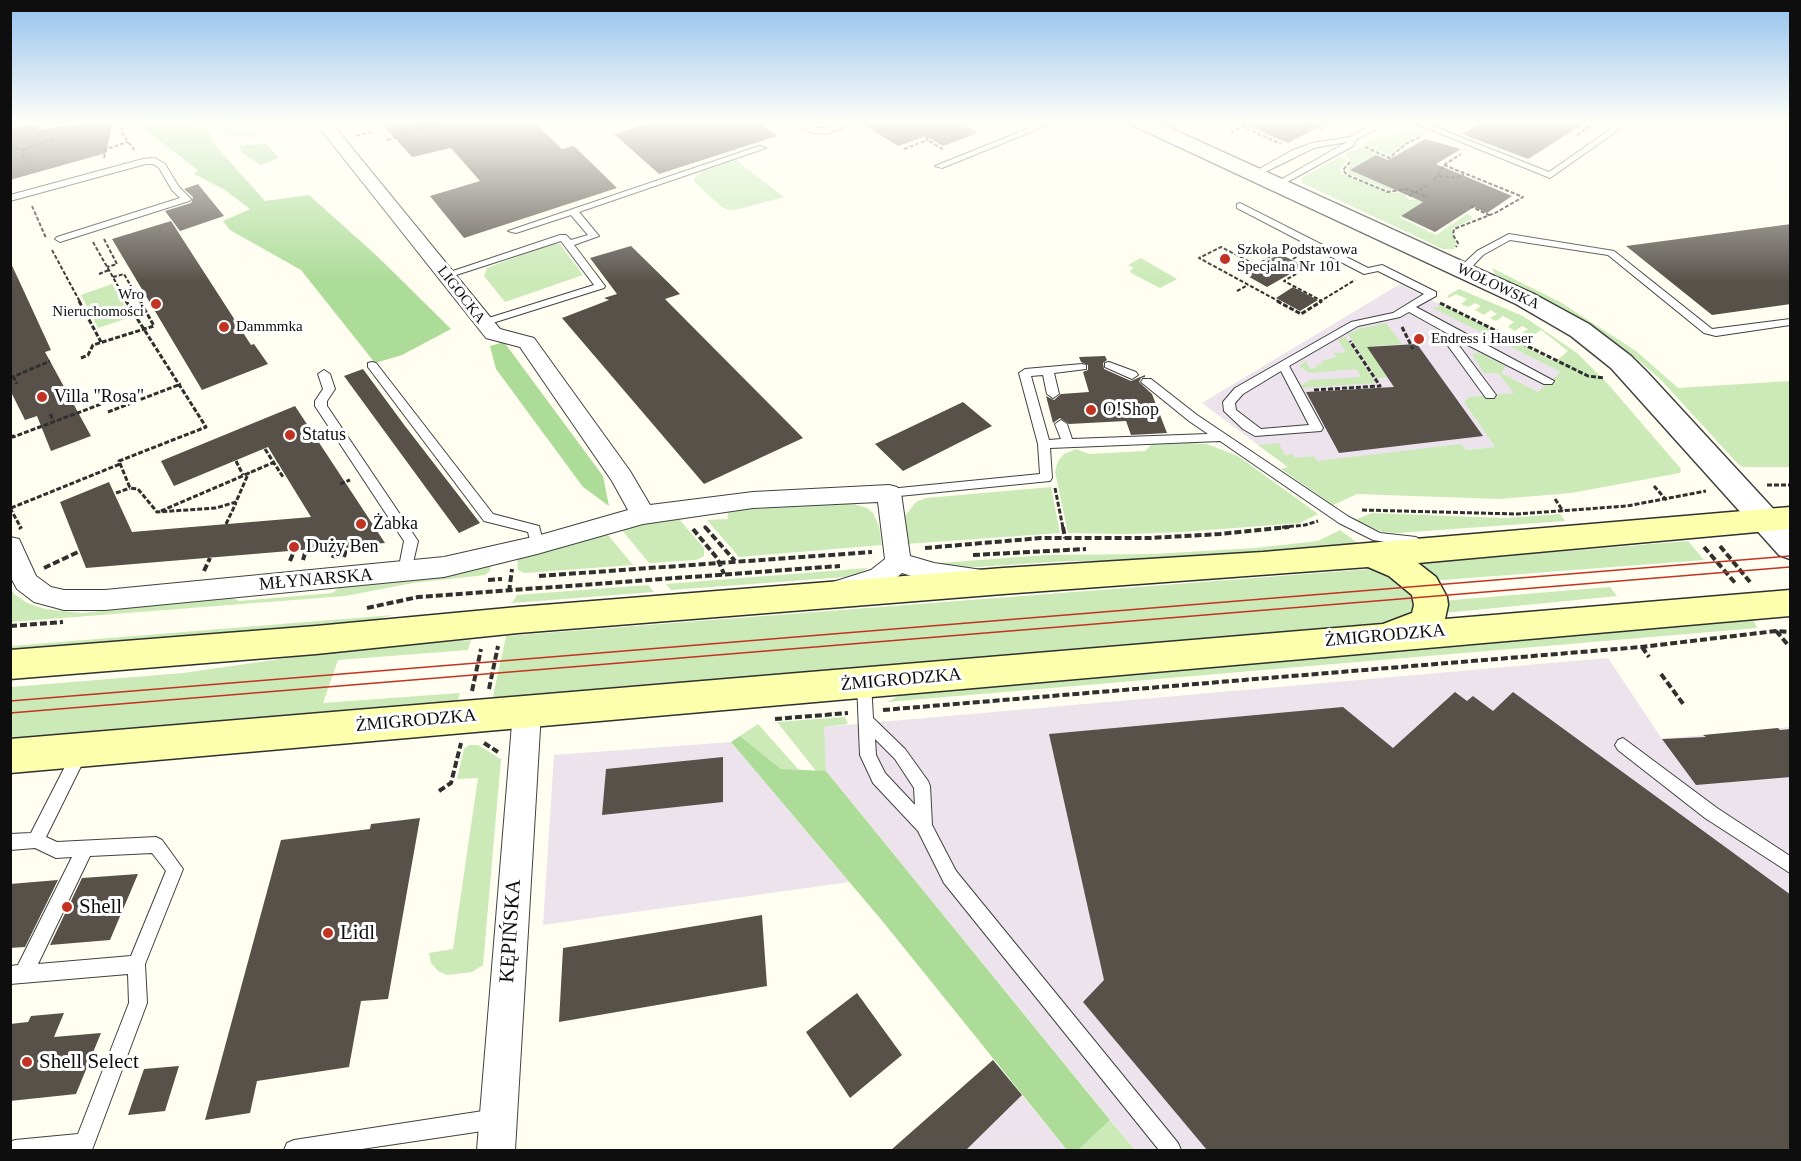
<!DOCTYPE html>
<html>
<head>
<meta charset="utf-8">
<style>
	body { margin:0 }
	#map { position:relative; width:1801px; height:1161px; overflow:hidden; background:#fffef0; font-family:Georgia,serif }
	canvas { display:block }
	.frame { position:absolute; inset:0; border:12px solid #0e0e0e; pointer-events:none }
</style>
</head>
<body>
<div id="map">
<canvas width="1801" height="1161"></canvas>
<div class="frame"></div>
</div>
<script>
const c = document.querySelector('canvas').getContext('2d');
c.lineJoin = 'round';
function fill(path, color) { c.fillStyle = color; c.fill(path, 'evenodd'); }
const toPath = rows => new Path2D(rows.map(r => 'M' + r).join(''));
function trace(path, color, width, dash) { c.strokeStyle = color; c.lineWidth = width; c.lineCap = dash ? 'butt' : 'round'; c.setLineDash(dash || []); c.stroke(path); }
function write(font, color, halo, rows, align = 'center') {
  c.font = font + ' Georgia,serif'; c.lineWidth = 6; c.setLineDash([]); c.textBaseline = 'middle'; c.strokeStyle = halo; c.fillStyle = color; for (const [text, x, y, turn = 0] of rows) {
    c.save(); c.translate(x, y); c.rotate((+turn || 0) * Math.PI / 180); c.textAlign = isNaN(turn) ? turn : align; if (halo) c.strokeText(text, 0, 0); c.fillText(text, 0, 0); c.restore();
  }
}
fill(toPath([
	[240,121,301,121,254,135],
	[1400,284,1604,386,1465,402,1495,447,1289,468,1202,403],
	[1608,658,1662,739,1790,727,1790,1150,1135,1150,826,771,823,727],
	[731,742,849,882,543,925,554,755],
	[993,1060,1067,1150,892,1150]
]), '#ede3ed');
fill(toPath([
	[209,121,240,121,257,138,233,136],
	[1402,127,1424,134,1407,141,1389,155,1364,145,1368,141,1398,134],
	[1361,147,1383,157,1376,155,1350,170,1395,190,1389,190,1349,174,1347,169,1352,162,1345,154],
	[1339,157,1347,160,1340,168,1340,171,1344,175,1389,193,1410,192,1406,196,1409,200,1427,199,1399,217,1436,235,1467,214,1471,216,1472,219,1452,229,1456,242,1454,249,1443,249,1302,183,1302,178],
	[736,160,784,197,739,209,729,210,722,207,695,183,694,179,703,171],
	[550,244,560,244,583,275,505,302,484,276,487,268],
	[1141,258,1177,279,1160,288,1131,273,1130,271,1134,268,1128,265],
	[1492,268,1560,302,1636,351,1678,388,1790,381,1790,467,1743,467,1738,464,1662,381,1636,358,1571,313,1505,281,1494,273],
	[112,284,131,317,98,328,81,295],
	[1459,289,1523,316,1577,353,1608,384,1681,469,1680,473,1571,493,1499,499,1357,494,1333,505,1281,469,1288,467,1258,445,1279,443,1285,455,1293,454,1295,458,1314,456,1317,461,1461,444,1466,450,1495,447,1464,402,1469,397,1514,393,1498,373,1484,373,1472,354,1479,353,1506,366,1501,373,1538,392,1561,372,1433,308,1442,305,1555,362,1568,351,1541,330,1530,338,1522,333,1528,329,1522,326,1515,331,1508,327,1514,322,1503,316,1496,321,1490,318,1497,314,1491,310,1484,315,1475,310,1481,306,1475,303,1468,307,1461,304,1467,299,1456,294,1449,298,1447,296],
	[1386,323,1402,344,1368,347,1387,377,1377,379,1348,334,1359,329],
	[1345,336,1376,383,1301,388,1302,385,1310,380,1361,377,1356,369,1309,373,1299,366,1306,361,1310,369,1317,368,1316,365,1323,364,1321,361,1336,357,1334,353,1346,352,1338,340],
	[1187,443,1207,444,1238,456,1318,514,1300,523,1182,532,1126,534,1068,533,1055,472,1058,461,1064,454,1076,449,1089,454,1145,451,1151,445],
	[1051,487,1060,533,906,544,904,517,916,502,926,498],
	[847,502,867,508,873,513,879,526,882,545,739,557,707,520,728,519,728,511],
	[1372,513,1505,518,1560,514,1565,521,1397,533,1383,532,1355,520],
	[678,518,704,548,704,556,696,560,649,563,621,529],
	[1340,530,1359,544,1156,561,1069,561,945,569,926,564,1046,555,1154,554,1255,548,1318,541],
	[608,535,633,565,524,573,518,570,517,557],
	[1688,541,1704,560,1430,581,1412,564],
	[491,564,490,571,485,575,413,583,345,596,11,622,10,588,14,594,27,603,45,609,82,613,230,597,239,601,332,593,342,586],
	[868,568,854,576,845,577,671,590,666,584],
	[1371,569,1380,570,1392,575,1413,595,1415,605,1410,617,1385,625,492,701,506,636],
	[648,585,654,592,512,603,517,595],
	[1610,587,1617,596,1444,613,1441,601],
	[393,615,363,623,11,653,11,646],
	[1753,619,1757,628,887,702,906,692],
	[471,640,468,650,338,660,323,703,460,693,457,705,11,742,11,687,183,673,343,650],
	[845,717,848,724,824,727,826,771,816,771,777,722],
	[758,724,799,770,781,769,740,736],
	[469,745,478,745,501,759,483,965,472,972,447,975,438,971,431,963,429,953,453,949,478,778,457,779,464,749],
	[1110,1120,1135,1150,1078,1150]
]), '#cbeab8');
fill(toPath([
	[133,121,195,121,209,132,214,144,265,201,309,195,377,256,451,329,402,355,375,363,301,270,230,230,223,221,250,209,225,190,194,174,198,170],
	[266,143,279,158,261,165,242,153,239,146],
	[504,342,603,476,609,506,583,487,496,369,490,346],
	[740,736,781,769,826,771,1110,1120,1078,1150,1067,1150,884,923,731,742]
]), '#acdc97');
fill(toPath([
	[81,121,113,121,106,153,10,180,10,128,40,124,38,130,81,123],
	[379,121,533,121,562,149,574,146,617,188,464,238,430,196,480,181,451,148,412,157],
	[657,121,757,121,777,136,659,174,614,134],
	[862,121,961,121,978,133,943,146,926,136,898,146,861,123],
	[1236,121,1330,121,1288,143],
	[1483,121,1588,121,1528,159,1462,134],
	[1425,139,1461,149,1436,164,1512,196,1487,213,1474,207,1435,232,1401,216,1423,202,1350,170,1376,155,1388,160],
	[198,184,224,216,180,231,165,211,191,203,193,197,184,189],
	[171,221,251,345,254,344,268,364,202,390,112,239],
	[1791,224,1791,304,1712,315,1626,246],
	[631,246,680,294,665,299,803,438,704,484,562,318,609,300,604,298,617,294,590,258],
	[1280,254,1304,266,1267,287,1244,274],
	[10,261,51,350,45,352,91,436,51,451,37,416,25,420,10,390],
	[1293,287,1318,300,1300,311,1276,298],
	[1417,344,1483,436,1339,453,1306,392,1394,387,1367,347],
	[1105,356,1107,360,1103,363,1104,369,1131,381,1145,375,1145,377,1141,378,1139,382,1152,394,1167,433,1131,435,1126,421,1069,424,1060,418,1053,423,1046,396,1054,400,1061,394,1089,392,1083,372,1088,370,1088,365,1081,362,1079,357],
	[363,369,405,426,480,523,459,533,344,376],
	[963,402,992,426,903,471,875,444],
	[295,406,385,543,86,568,60,502,109,482,132,532,311,517,268,447,174,486,161,461],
	[1455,692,1467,701,1473,696,1493,711,1513,692,1791,895,1791,1150,1207,1150,1083,1002,1104,980,1049,734,1343,707,1393,748],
	[1778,728,1780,730,1791,729,1791,777,1696,785,1662,739,1706,737,1703,735],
	[723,757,723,802,602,815,606,769],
	[420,818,388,999,361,1001,349,1067,257,1081,250,1113,205,1120,281,840,370,829,371,824],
	[138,874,110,940,50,945,82,878],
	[58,880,25,947,10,948,10,884],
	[762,915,767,986,559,1022,563,948],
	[857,993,902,1055,850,1098,806,1032],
	[64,1013,54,1037,101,1033,76,1094,10,1101,10,1024,28,1022,31,1016],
	[993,1060,1022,1095,966,1150,891,1150],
	[179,1066,165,1111,128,1115,144,1069]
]), '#57514a');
const service = toPath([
	[793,121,803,121,817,128,825,128,849,121,860,121,826,134,812,133,793,121],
	[1047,121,1058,121,942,168,935,166,1047,121],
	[1379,121,1389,121,1356,140,1353,146,1280,186,1273,184,1347,142,1314,148,1257,176,1250,174,1291,151,1312,143,1350,137,1379,121],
	[1409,121,1420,121,1549,172,1622,121,1631,121,1550,178,1409,121],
	[759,146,766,148,579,212,599,236,574,245,605,286,604,288,483,326,479,325,479,321,594,285,561,241,450,277,442,277,441,275,560,235,566,235,571,240,588,235,571,215,516,233,508,231,759,146],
	[155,158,165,164,179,187,191,199,189,201,60,242,55,239,57,237,180,198,172,190,159,168,153,164,146,164,10,201,10,195,143,159,155,158],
	[1240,203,1368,268,1382,265,1436,292,1436,296,1416,307,1554,381,1552,384,1544,384,1460,341,1457,343,1496,395,1494,398,1486,398,1446,343,1452,336,1409,312,1400,317,1358,326,1289,366,1323,428,1321,431,1255,436,1243,429,1224,411,1223,402,1235,388,1351,322,1393,313,1424,294,1378,271,1364,274,1237,208,1237,204,1240,203],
	[1281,371,1309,425,1261,429,1236,410,1235,403,1243,394,1281,371],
	[1509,234,1614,251,1712,329,1790,319,1790,325,1716,336,1704,333,1608,255,1510,240,1483,255,1466,273,1458,273,1458,269,1477,251,1509,234],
	[372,362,376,363,493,514,539,526,544,545,542,548,532,548,528,532,484,521,368,367,368,363,372,362],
	[1109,362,1136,372,1138,375,1132,379,1105,367,1105,363,1109,362],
	[1082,364,1086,365,1086,369,1054,373,1059,394,1053,398,1047,394,1043,375,1031,376,1049,440,1061,439,1055,424,1061,420,1067,424,1072,439,1208,434,1189,421,1141,382,1143,379,1151,379,1197,415,1349,517,1380,533,1416,537,1423,542,1416,547,1373,540,1339,523,1220,441,1050,448,1052,478,1050,481,889,497,885,496,883,493,889,489,1040,474,1038,444,1019,373,1025,369,1082,364],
	[324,370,330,374,335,389,327,401,327,406,418,541,410,576,400,576,398,572,404,541,315,406,315,401,323,389,318,374,324,370],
	[864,677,869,679,871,683,873,718,905,749,928,781,930,786,932,825,956,871,1178,1143,1181,1150,1159,1150,944,883,918,831,873,783,860,755,857,683,859,679,864,677],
	[875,739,895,759,914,788,915,805,885,773,876,755,875,739],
	[1623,738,1717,808,1790,856,1790,873,1705,818,1618,750,1615,745,1618,740,1623,738],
	[80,745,85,747,88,752,46,837,57,842,156,837,162,840,183,869,145,964,147,1003,92,1150,10,1150,10,1142,15,1140,78,1134,129,1003,128,974,10,984,10,966,18,965,72,857,56,858,35,848,10,850,10,834,31,833,75,747,80,745],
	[152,853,166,871,131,956,38,964,90,856,152,853],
	[496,1109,503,1112,506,1119,503,1126,496,1129,355,1150,284,1150,287,1143,294,1140,496,1109]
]);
const minor = toPath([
	[314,121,330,121,500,329,534,338,630,471,650,505,753,492,889,485,897,487,901,493,910,556,934,563,982,570,986,577,982,584,973,587,934,583,902,573,889,584,842,599,833,596,829,589,833,582,871,570,885,559,878,502,753,508,643,524,537,554,444,577,105,610,64,610,34,602,17,589,10,576,10,537,19,539,36,576,51,587,64,590,105,590,444,557,537,536,628,510,612,481,520,347,486,338,314,121],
	[527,700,537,703,541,712,515,1150,477,1150,513,712,517,703,527,700]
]);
const tertiary = toPath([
	[1129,121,1155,121,1534,294,1589,324,1631,356,1648,373,1790,527,1790,559,1779,555,1611,368,1571,336,1516,304,1132,125,1129,121]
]);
const secondary = toPath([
	[1790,507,1790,529,1418,563,1436,577,1447,597,1448,605,1445,619,1790,590,1790,616,10,773,10,739,1383,624,1412,613,1414,605,1412,595,1389,576,1368,567,1003,594,518,633,316,654,10,679,10,650,316,626,518,607,1003,568,1263,552,1790,507]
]);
trace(service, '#414141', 2);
trace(minor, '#414141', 2);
trace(tertiary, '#414141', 3);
trace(secondary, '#303030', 3);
trace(toPath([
	[124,121,121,132,135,151],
	[902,121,908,124],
	[1315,121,1309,124,1322,129],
	[415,122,421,129],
	[964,124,992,121],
	[1241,126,1281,144],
	[1231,133,1251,121],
	[1577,135,1598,121],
	[356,136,372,132],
	[926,136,928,140,944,150],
	[387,140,445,121],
	[1365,147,1389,158,1407,143,1420,137],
	[10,149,24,149,52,140,60,121],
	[24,149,22,153,26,161],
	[904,149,928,140],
	[104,158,106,149,128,142],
	[1350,162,1343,170,1347,175,1388,192,1406,189,1428,197],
	[1444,165,1523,197,1495,213,1454,229,1453,235,1458,243,1456,247],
	[1439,176,1457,178,1464,174],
	[1434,180,1444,165,1461,154],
	[1409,196,1426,186],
	[32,206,46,238],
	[1470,206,1489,215],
	[104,239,117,264,107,267],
	[93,242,127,302],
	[52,250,80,302],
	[1293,259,1303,253],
	[1317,262,1284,281,1322,301],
	[99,274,109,270],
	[113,277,124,274,140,302],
	[1237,291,1248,285],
	[1280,302,1199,258,1221,247,1256,265,1288,248],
	[1319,302,1355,280]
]), '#303030', 2, [4, 2]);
trace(toPath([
	[79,301,101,342],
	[126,301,206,427,119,461,130,488,138,489,157,512,216,508,236,502,249,472],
	[1277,301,1301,314,1322,301],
	[1440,303,1588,376,1604,378],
	[1402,327,1413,349],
	[81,358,88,355,93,345,154,326,140,301],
	[13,376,17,384],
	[10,378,50,361],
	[1314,390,1380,386,1350,341],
	[108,412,181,384],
	[50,414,54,422],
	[12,435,13,437,104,403],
	[265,449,283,477],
	[236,461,243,475],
	[340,484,350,480],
	[1767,485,1790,485],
	[1654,486,1667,501],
	[1055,488,1063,528],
	[116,493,130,488],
	[1555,499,1563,511],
	[10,508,21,528],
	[11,508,120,464],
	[1362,510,1517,514,1627,506,1706,491],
	[161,511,277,461],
	[226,524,236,503],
	[704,526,706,528],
	[1275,528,1305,525,1318,521]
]), '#303030', 3, [5, 2]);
trace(toPath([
	[20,527,21,529],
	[705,527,735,561],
	[1063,527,1065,538],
	[693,529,717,558,724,574],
	[1720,546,1750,582],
	[1704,547,1736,584],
	[925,548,1041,538,1150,538,1220,534,1289,527],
	[973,555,1086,549],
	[344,557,347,546],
	[333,558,336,547],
	[303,560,306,550],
	[290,561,294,551],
	[44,568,78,552],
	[204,571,210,558],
	[539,576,872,552],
	[488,580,502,579],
	[509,592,512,569],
	[367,608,418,597,840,566],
	[10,626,63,622],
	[1776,631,1789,646],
	[1642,647,1649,657],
	[1661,674,1684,705],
	[489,689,498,646],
	[472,691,481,649],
	[883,710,1641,647,1776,631,1790,632],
	[775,719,848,713],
	[484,743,498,752],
	[439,791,451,783,461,743]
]), '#303030', 4, [7, 3]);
fill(service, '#fff');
fill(minor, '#fff');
fill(tertiary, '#fff');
fill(secondary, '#fcffab');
trace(toPath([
	[10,701,1790,556],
	[10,713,1790,567]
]), '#c23323', 1.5);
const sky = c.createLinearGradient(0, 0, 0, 283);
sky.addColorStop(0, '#93c1ee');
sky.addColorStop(0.43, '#fffff8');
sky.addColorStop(1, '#fffff800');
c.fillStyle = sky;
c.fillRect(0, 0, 1801, 283);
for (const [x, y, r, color] of [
	[1225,259,6,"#c23323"],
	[156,304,6,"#c23323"],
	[224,327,6,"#c23323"],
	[1419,339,6,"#c23323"],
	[42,397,6,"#c23323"],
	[1091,410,6,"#c23323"],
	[290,435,6,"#c23323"],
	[361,524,6,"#c23323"],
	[294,547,6,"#c23323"],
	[67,907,6,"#c23323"],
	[328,933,6,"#c23323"],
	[27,1062,6,"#c23323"]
]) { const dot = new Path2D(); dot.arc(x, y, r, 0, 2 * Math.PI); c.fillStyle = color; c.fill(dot); trace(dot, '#fff', 2); }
write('15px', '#0e0e0e', '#fff', [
	["Szkoła Podstawowa",1237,250],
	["Specjalna Nr 101",1237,267],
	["Wro",144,295,"right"],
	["Nieruchomości",144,312,"right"],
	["Dammmka",236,327],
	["Endress i Hauser",1431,339]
], 'left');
write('15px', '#0e0e0e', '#fff', [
	["WOŁOWSKA",1498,287,25],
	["LIGOCKA",461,295,52]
]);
write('18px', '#0e0e0e', '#fff', [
	["Villa \"Rosa\"",54,397],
	["O!Shop",1103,410],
	["Status",302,435],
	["Żabka",373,524],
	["Duży Ben",306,547]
], 'left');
write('18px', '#0e0e0e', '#fff', [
	["MŁYNARSKA",316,580,-5],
	["ŻMIGRODZKA",1385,636,-5],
	["ŻMIGRODZKA",901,680,-5],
	["ŻMIGRODZKA",416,721,-5]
]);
write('21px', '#0e0e0e', '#fff', [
	["Shell",79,907],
	["Lidl",340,933],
	["Shell Select",39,1062]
], 'left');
write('21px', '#0e0e0e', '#fff', [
	["KĘPIŃSKA",511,931,-86]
]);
</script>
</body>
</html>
